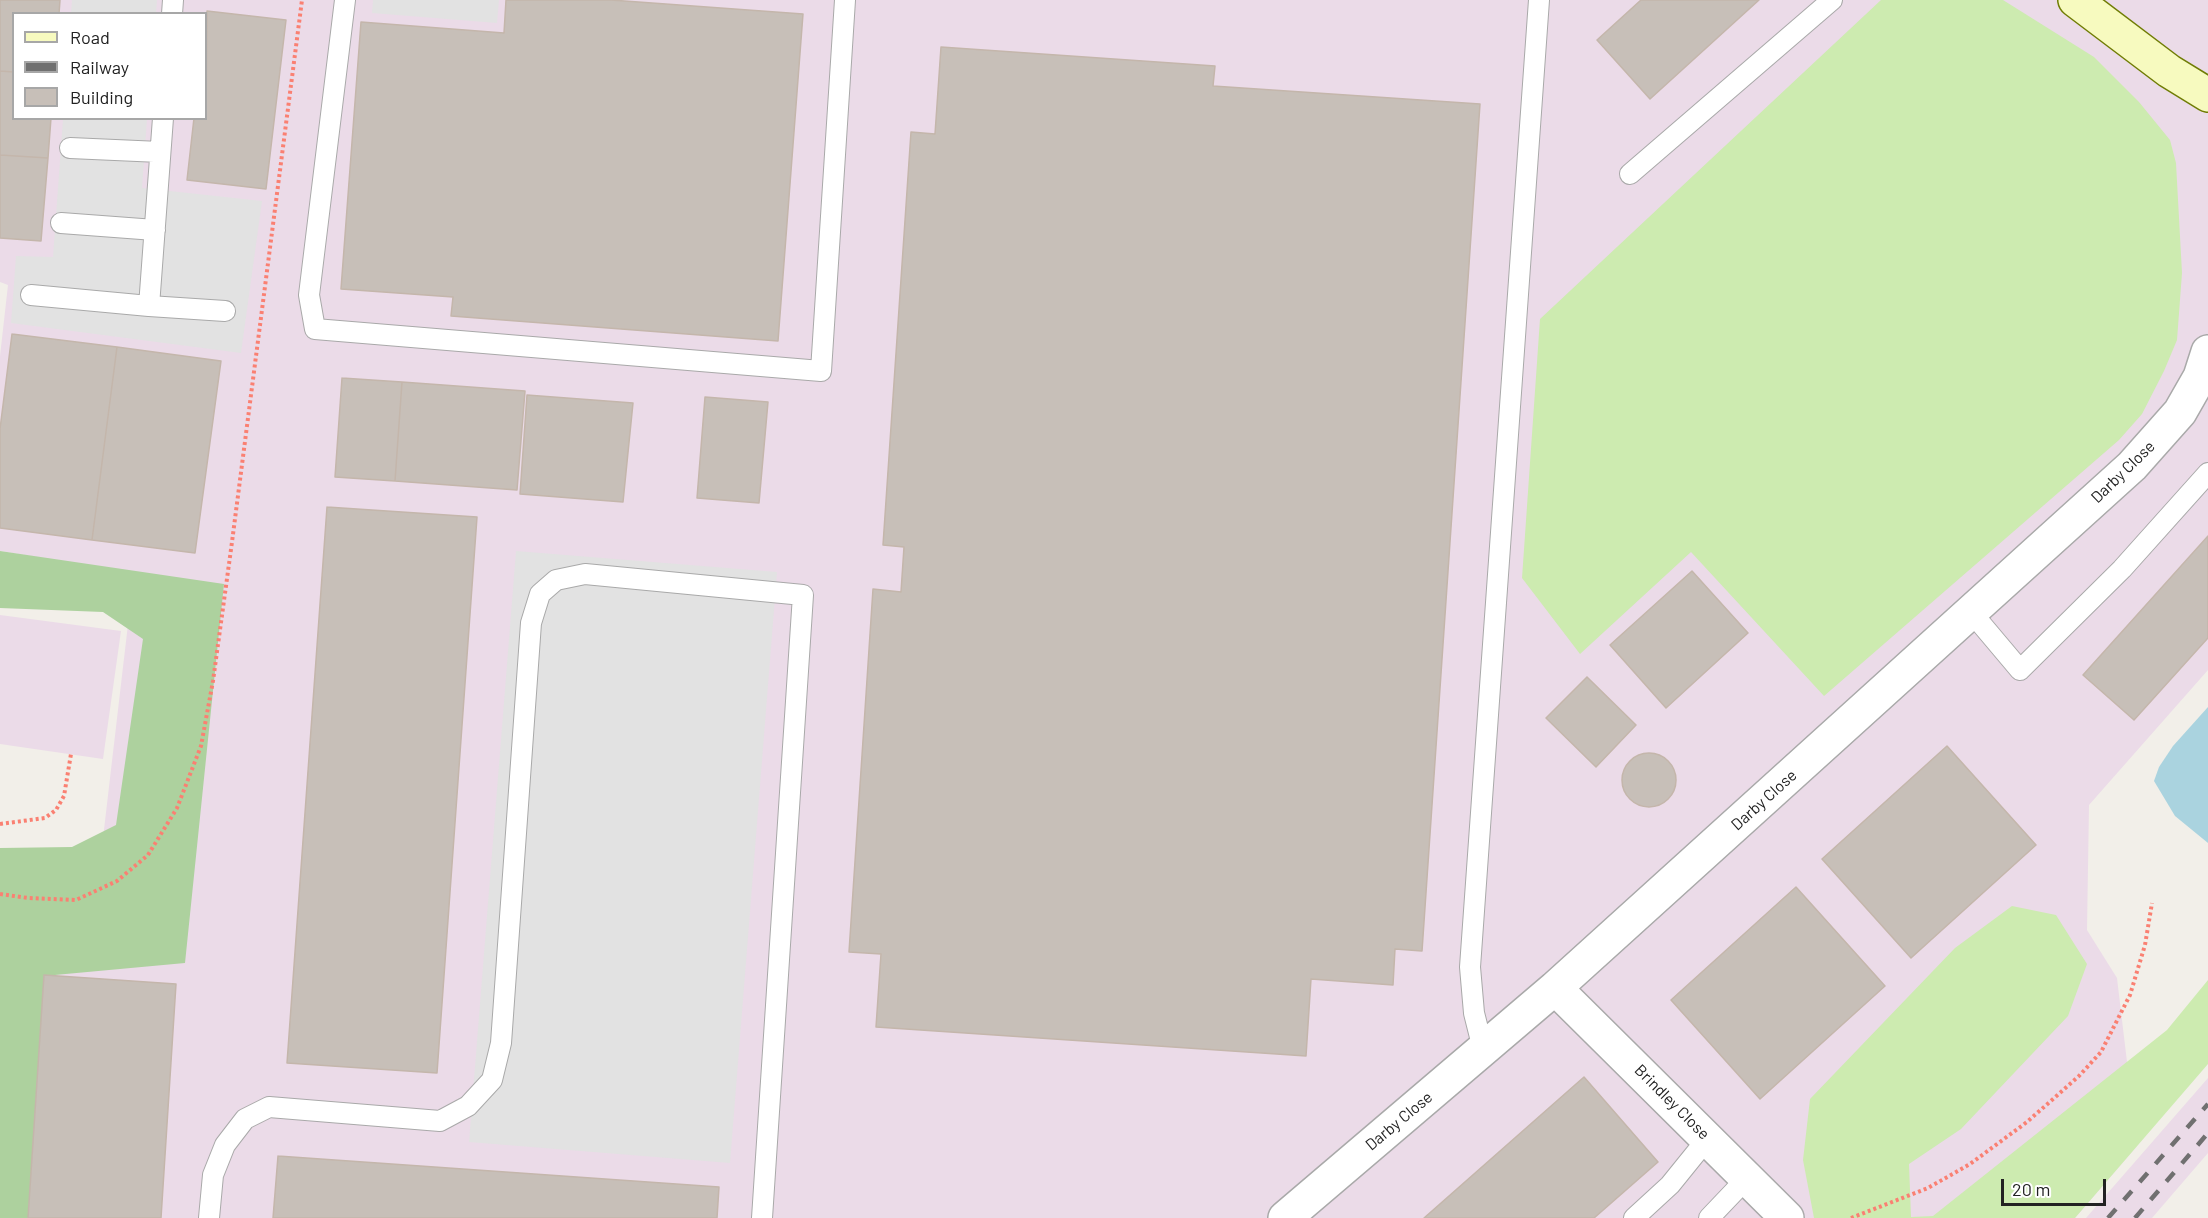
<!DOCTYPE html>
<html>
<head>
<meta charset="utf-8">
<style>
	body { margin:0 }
	#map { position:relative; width:2208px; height:1218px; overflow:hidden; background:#f2efe9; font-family:Barlow,sans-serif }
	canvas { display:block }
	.legend { position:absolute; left:12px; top:12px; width:195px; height:108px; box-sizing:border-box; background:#fff; border:2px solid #a7a7a7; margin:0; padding:8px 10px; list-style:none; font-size:18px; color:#222 }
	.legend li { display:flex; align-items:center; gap:12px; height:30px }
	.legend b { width:30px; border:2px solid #a7a7a7 }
	.scale { position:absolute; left:2001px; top:1179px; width:105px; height:27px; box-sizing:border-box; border:3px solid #222; border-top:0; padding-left:8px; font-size:18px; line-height:21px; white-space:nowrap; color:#222; -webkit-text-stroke:4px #fff; paint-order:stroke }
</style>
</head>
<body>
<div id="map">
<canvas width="2208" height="1218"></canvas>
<ul class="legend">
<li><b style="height:8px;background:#f7fabf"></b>Road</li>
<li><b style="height:8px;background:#707070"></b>Railway</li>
<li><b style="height:16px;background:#c7bfb8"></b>Building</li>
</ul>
<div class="scale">20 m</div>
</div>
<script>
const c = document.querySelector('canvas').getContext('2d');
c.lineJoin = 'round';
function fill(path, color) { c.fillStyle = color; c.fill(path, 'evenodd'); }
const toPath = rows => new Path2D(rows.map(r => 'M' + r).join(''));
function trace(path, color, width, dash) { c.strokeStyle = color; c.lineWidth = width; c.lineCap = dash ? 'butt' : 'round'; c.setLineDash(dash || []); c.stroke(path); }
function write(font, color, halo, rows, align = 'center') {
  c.font = font + ' Barlow,sans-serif'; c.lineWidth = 6; c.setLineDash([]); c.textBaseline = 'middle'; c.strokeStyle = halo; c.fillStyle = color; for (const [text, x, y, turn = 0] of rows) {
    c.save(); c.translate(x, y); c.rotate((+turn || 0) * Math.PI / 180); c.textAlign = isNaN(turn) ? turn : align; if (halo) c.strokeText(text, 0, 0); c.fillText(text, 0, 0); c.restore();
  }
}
fill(toPath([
	[0,0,2208,0,2208,670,2089,805,2087,930,2117,978,2137,1146,2075,1218,0,1218,0,906,94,915,134,573,0,551,0,356,8,285,0,282],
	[14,14,206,14,206,118,14,118],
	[0,615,121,631,103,759,0,744],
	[2208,1078,2208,1153,2152,1218,2086,1218]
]), '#ebdbe8');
fill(toPath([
	[1881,0,2003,0,2094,57,2139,102,2170,140,2176,163,2182,273,2177,340,2164,371,2142,414,2119,440,1824,696,1691,552,1580,654,1522,578,1540,319],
	[2012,906,2056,915,2087,964,2068,1016,1961,1129,1909,1164,1911,1217,1933,1216,2167,1030,2208,980,2208,1064,2075,1218,1814,1218,1803,1160,1810,1099,1955,948]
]), '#cdebb0');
fill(toPath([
	[0,551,224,584,185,963,44,976,28,1218,0,1218,0,848,72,847,116,825,143,639,103,612,0,608]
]), '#add19e');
fill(toPath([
	[72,0,157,0,156,13,71,13],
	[373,0,499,0,497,23,372,13],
	[63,119,147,119,142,188,262,201,241,353,11,323,16,256,53,257],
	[516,551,777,572,730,1163,469,1142]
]), '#e2e2e2');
fill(toPath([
	[2208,707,2208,843,2175,816,2154,781,2159,767,2173,746]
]), '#aad3df');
const building = toPath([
	[0,0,60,0,59,14,14,14,14,72,0,71,0,0],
	[506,0,611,0,803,14,778,341,451,316,453,297,341,289,361,22,504,33,506,0],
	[1641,0,1759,0,1650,99,1597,40,1641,0],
	[207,11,286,20,266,189,187,180,194,118,206,118,207,11],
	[941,47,1215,66,1213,86,1480,104,1422,951,1395,949,1393,985,1311,979,1306,1056,876,1027,881,954,849,952,873,589,901,592,904,547,883,545,911,132,935,134,941,47],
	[0,71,14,72,14,118,51,118,48,158,0,155,0,71],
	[0,155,48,158,41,241,0,238,0,155],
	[12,334,117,347,92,540,0,528,0,429,12,334],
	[117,347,221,361,195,553,92,540,117,347],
	[342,378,402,382,395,481,335,477,342,378],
	[402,382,525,391,517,490,395,481,402,382],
	[527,395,633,403,623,502,520,494,527,395],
	[705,397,768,402,759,503,697,498,705,397],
	[327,507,477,517,437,1073,287,1063,327,507],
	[2208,536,2208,638,2134,720,2083,675,2208,536],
	[1692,571,1748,633,1666,708,1610,645,1692,571],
	[1587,677,1636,725,1596,767,1546,718,1587,677],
	[1947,746,2036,845,1911,958,1822,859,1947,746],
	'1622 780a27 27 0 1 1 54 0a27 27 0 1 1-54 0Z',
	[1796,887,1885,986,1760,1099,1671,1000,1796,887],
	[44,975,176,984,161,1218,28,1218,44,975],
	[1584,1077,1658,1162,1594,1218,1424,1218,1584,1077],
	[278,1156,719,1187,717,1218,273,1218,278,1156]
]);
fill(building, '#c7bfb8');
trace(building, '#c4b6ab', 1.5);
const lane = toPath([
	[345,0,309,295,315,329,821,371,845,0],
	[172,14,173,0],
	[70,148,160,152],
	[1630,174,1832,0],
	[61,223,155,230],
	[31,295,149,306,163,118],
	[149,306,225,311],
	[1972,613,2020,670,2122,569,2208,473],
	[1483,1049,1474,1013,1470,967,1539,0],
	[209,1218,213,1175,225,1145,245,1119,269,1107,440,1121,468,1106,492,1080,501,1043,531,623,540,594,556,580,585,574,803,595,762,1218],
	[1634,1218,1670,1185,1708,1138],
	[1709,1218,1748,1177]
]);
const street = toPath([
	[1555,988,1787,1218],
	[1285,1218,1555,988,2132,466,2180,412,2200,377,2208,352]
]);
const secondary = toPath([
	[2075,0,2169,71,2208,95]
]);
trace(lane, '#a9a9a9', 22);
trace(street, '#a9a9a9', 36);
trace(secondary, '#707d05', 36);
trace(toPath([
	[0,824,45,818,56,810,64,796,71,754],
	[0,894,28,898,76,900,117,881,148,855,177,808,201,746,213,681,232,542,302,0],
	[1851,1218,1928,1188,1970,1164,2027,1122,2079,1076,2101,1052,2130,995,2145,945,2152,903]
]), '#fa8072', 4, [3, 3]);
trace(lane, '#fff', 20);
trace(street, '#fff', 33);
trace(secondary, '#f7fabf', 33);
trace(toPath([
	[2108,1218,2208,1104],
	[2135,1218,2208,1133]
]), '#707070', 4.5, [12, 12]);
write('16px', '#222', '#fff', [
	["Darby Close",2123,472,-44],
	["Darby Close",1764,800,-42],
	["Brindley Close",1672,1102,45],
	["Darby Close",1399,1121,-40]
]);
</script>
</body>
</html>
